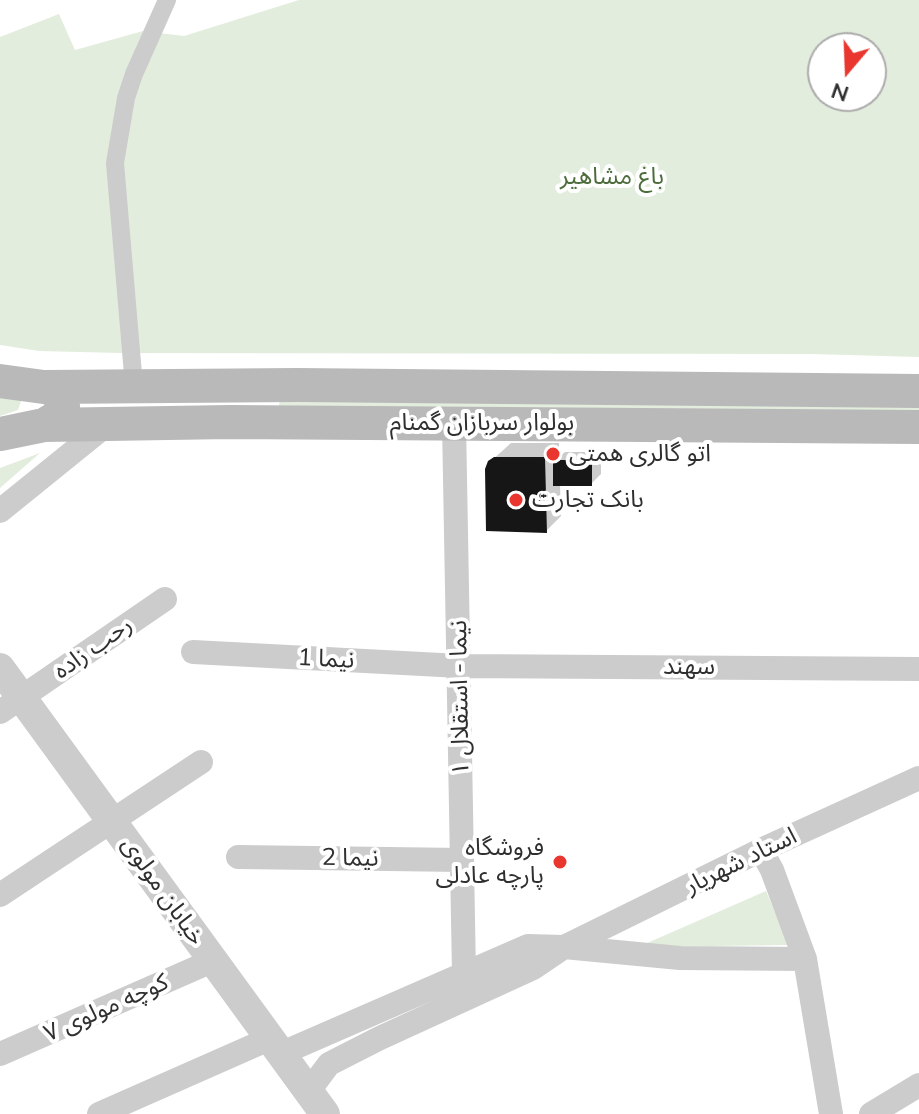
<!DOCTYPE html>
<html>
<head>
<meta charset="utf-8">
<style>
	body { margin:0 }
	#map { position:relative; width:919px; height:1114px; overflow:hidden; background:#fff; font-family:Mulish,sans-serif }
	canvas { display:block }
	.north { position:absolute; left:807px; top:32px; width:80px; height:80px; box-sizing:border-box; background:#fff; border:2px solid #acacac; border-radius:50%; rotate:199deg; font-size:22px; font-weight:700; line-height:32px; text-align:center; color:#2f2f2f }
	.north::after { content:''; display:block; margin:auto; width:28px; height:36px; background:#e9362e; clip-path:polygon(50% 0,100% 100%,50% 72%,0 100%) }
</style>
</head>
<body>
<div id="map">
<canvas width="919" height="1114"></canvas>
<div class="north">N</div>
</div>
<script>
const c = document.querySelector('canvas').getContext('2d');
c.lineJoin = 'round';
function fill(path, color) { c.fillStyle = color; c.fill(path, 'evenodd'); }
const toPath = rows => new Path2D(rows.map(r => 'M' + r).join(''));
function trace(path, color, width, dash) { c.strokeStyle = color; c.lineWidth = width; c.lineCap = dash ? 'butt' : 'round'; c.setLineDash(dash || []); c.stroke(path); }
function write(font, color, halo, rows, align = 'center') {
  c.font = font + ' Mulish,"Noto Sans Arabic",sans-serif'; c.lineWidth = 8; c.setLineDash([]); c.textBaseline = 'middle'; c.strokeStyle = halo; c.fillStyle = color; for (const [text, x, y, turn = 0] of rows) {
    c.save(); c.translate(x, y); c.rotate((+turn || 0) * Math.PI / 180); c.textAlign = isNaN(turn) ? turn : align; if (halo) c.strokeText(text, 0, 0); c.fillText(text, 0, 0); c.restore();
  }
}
fill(toPath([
	[299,0,919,0,919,357,811,354,120,353,39,351,0,345,0,37,59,14,75,50,143,31,184,36],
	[823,48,871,48,871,96,823,96],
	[0,393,14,396,21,401,18,410,0,416],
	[280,400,919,405,919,416,284,410,279,405],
	[40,453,0,488,0,468],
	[766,891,789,945,638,947]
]), '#e3eddd');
fill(toPath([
	[511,443,559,443,559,457,565,452,601,452,601,474,591,484,560,484,561,516,546,531,490,462]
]), '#0003');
fill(toPath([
	[494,457,545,457,547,533,486,531,485,469,488,461],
	[553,460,592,460,592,486,553,486]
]), '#161616');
trace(toPath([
	[134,386,115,163,126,98,134,74,167,0]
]), '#ccc', 18);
trace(toPath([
	[454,423,464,974],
	[0,511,110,422],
	[193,652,460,666,919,669],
	[0,712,165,599],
	[761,850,772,870,805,959,831,1114],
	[238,857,462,860],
	[0,895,201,762],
	[0,1054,212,961],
	[280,1054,528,946,564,947,680,958,805,959],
	[308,1092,329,1064,380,1038,533,968,564,947,761,850,919,778],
	[99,1114,269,1039],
	[871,1114,919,1085]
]), '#ccc', 24);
trace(toPath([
	[0,668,325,1114]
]), '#ccc', 30);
trace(toPath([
	[0,381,51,388,60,396,63,406,59,416,44,425,0,434],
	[46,387,297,385,919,391],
	[44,425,230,422,919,427]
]), '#b9b9b9', 34);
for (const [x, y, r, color] of [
	[553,454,8,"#e9362e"],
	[516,500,8,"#e9362e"],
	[560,862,8,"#e9362e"]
]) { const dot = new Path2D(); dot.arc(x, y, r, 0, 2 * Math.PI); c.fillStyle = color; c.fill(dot); trace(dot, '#fff', 3); }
write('24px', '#4c6c3b', '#fff', [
	["باغ مشاهیر",612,177]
]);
write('24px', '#2f2f2f', '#fff', [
	["بولوار سربازان گمنام",482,423],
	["رحب زاده",93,648,-35],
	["نیما 1",326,659,3],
	["سهند",689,667],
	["نیما - استقلال ۱",460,698,-91],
	["نیما 2",350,858,1],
	["استاد شهریار",741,861,-26],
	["خیابان مولوی",163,891,55],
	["کوچه مولوی ۷",106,1008,-24]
]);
write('24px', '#2f2f2f', '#fff', [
	["اتو گالری همتی",569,454],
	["بانک تجارت",532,500],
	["فروشگاه",544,848,"right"],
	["پارچه عادلی",544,876,"right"]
], 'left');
</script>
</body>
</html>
